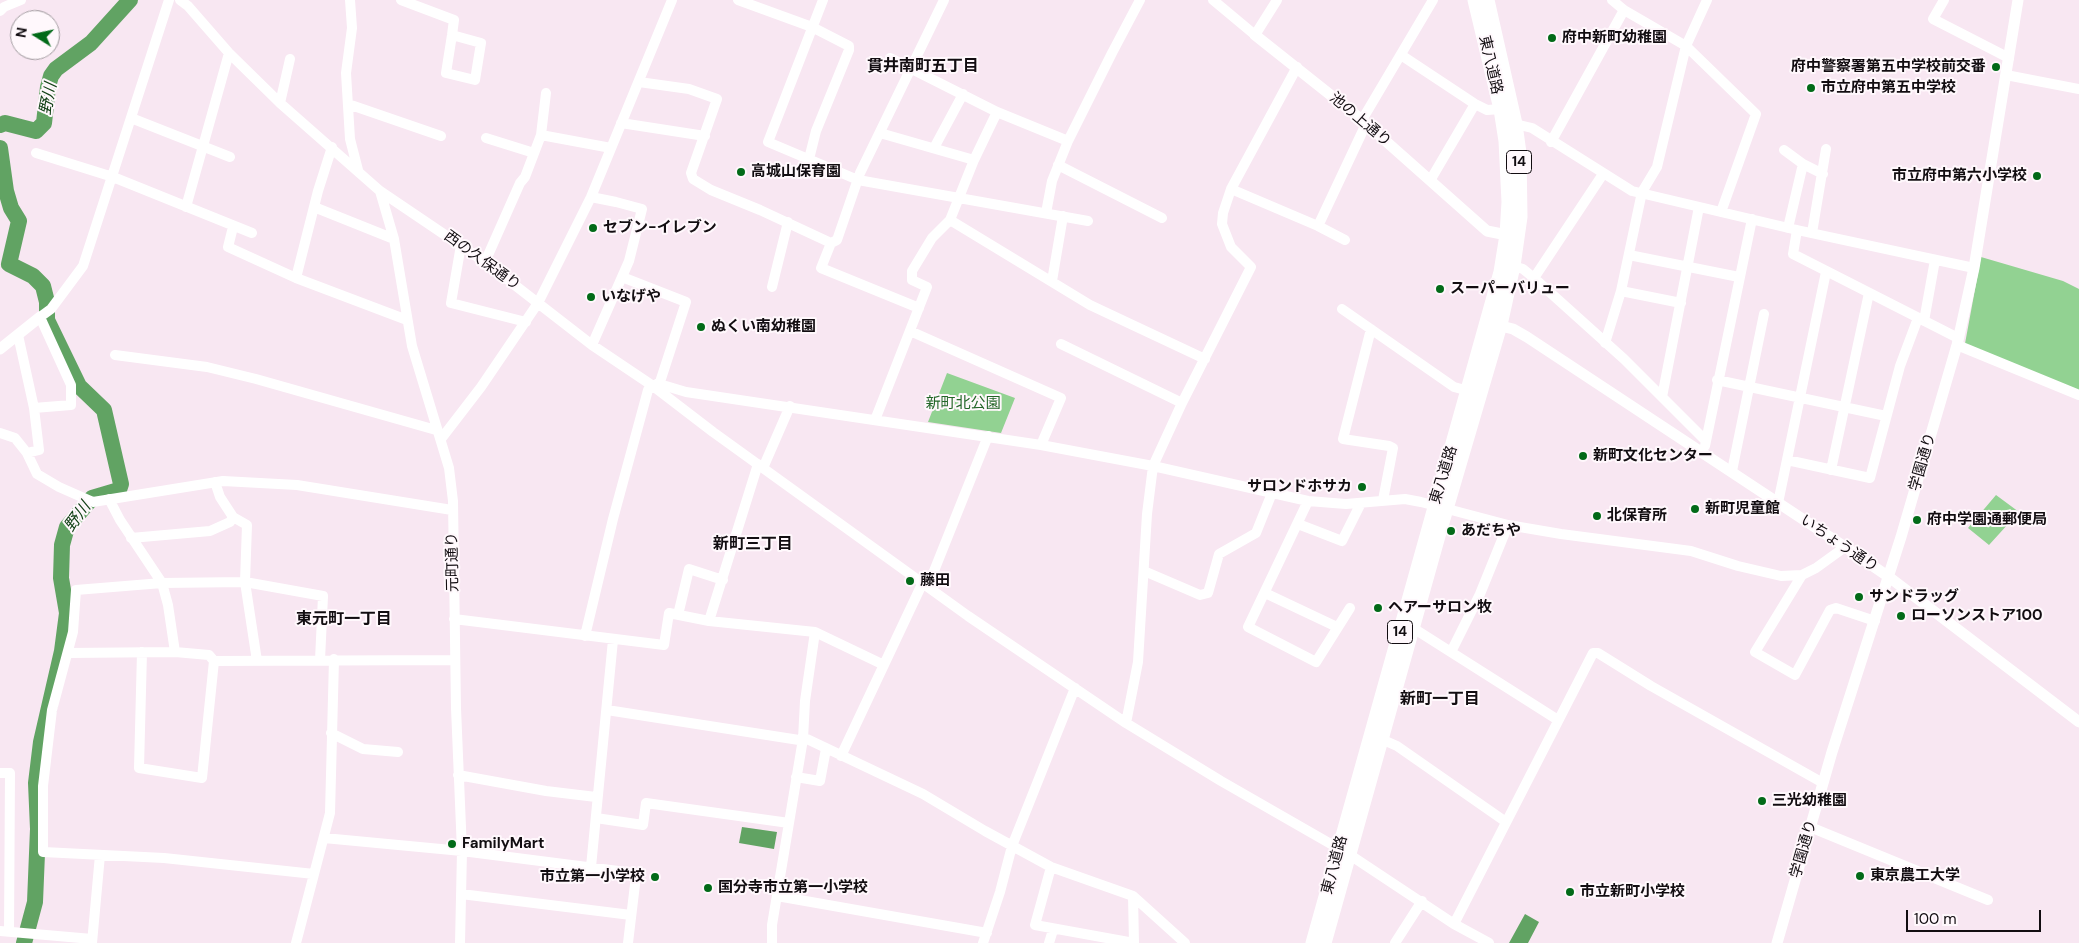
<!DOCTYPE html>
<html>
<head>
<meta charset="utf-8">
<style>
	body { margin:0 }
	#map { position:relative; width:2079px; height:943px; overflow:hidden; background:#f8e7f2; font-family:"DM Sans",sans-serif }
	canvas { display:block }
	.north { position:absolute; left:10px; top:10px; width:50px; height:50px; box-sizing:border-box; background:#fff8fc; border:1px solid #a09a9e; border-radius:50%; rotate:280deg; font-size:14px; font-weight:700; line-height:20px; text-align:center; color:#120d11 }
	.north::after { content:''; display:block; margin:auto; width:18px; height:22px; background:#026a18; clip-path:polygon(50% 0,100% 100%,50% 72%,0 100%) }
	.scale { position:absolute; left:1906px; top:910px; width:135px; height:22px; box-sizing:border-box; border:2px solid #120d11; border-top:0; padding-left:6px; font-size:15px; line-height:18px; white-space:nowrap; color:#120d11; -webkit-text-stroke:4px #fff8fc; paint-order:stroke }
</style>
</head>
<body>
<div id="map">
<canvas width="2079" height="943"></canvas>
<div class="north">N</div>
<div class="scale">100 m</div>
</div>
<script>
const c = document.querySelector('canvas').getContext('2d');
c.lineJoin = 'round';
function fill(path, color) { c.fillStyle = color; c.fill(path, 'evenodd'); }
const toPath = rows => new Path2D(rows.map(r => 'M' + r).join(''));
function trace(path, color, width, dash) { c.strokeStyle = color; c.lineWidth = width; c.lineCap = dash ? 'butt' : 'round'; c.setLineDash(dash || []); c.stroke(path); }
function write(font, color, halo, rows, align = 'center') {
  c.font = font + ' "DM Sans","Noto Sans JP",sans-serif'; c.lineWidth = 4; c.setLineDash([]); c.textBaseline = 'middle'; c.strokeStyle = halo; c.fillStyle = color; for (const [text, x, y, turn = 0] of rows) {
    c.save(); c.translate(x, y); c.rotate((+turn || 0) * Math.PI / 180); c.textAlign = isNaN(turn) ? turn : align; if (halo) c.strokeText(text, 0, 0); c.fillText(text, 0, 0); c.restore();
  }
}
fill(toPath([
	[1981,257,2063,281,2079,289,2079,392,1964,349],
	[947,373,1015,398,1001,433,928,422],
	[1996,495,2019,512,1989,545,1968,528]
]), '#92d292');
fill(toPath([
	[742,827,777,832,774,849,739,843],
	[1525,914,1539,922,1528,943,1509,943]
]), '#61a363');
trace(toPath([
	[0,125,5,123,36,131,44,123,48,87,51,76,56,69,91,43,130,0],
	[0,148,6,191,11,208,19,221,9,264,33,276,43,286,47,302,47,320,79,386,104,410,121,484,119,490,92,498,67,527,62,545,61,578,67,613,62,651,41,742,36,783,38,829,35,902,24,943]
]), '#61a363', 16);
trace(toPath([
	[180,0,188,6,229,53,280,103,380,191,485,262,592,345,653,386,713,432,968,616,1126,723,1221,781,1350,855,1454,924,1489,943],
	[350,0,352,28,346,73,350,139,358,170],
	[401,0,454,20,452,35,446,73,475,80,481,43,452,35],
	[738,0,812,27,849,46,849,50,816,131,809,159],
	[823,0,768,142,858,180,1088,221],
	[1213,0,1255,35,1277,0],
	[1612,0,1624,10,1686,46,1756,114,1721,212],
	[1944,0,1933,19,2009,58],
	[0,11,4,7,21,0],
	[1401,55,1475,104,1487,110,1501,109],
	[890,58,997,112,1068,141,1112,53,1140,0],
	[2006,75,2079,89],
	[639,82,689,89,717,99,691,173,693,179,711,190,760,210,831,243,837,240,860,173,944,0],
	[280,103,290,59],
	[348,104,441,136],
	[131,118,230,157],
	[1362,120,1433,0],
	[621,123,705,136],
	[1515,124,1532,128,1632,191,1797,230,1974,268],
	[880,133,974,160],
	[541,135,611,148],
	[486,138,534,153],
	[1551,142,1624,10],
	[934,148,963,94],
	[1784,150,1803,164,1823,174],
	[36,153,113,177,252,233],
	[1058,165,1162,218],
	[1431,179,1475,104],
	[1231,189,1318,226,1345,240],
	[380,191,394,239,412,346,449,468,453,501,456,708,462,851,460,943],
	[591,197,616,202,642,209,629,261,592,345],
	[186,207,229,53],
	[314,207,394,239],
	[1046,213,1052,181,1068,141],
	[950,220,1090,305,1205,359],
	[1318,226,1366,124],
	[233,227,228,247,296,278,407,320],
	[1788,228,1803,164],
	[1797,230,1793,254,1958,338],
	[1812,233,1826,149],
	[831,243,821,268,919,308],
	[461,245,451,303,526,322],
	[1629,255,1739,277],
	[485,262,520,183,525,177,541,135,546,93],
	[1513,266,1523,269,1534,278,1624,359,1706,441],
	[296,278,318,191,332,147],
	[1534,278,1603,174],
	[1052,281,1063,216],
	[772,287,788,222],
	[1621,291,1681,303],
	[1342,309,1454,387,1469,391],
	[1924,321,1935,260],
	[1371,329,1343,439,1389,446,1393,448,1383,500],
	[910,331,1061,398,1041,445],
	[18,335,34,408,39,450,27,453],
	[1605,343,1621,291,1642,192,1657,167,1686,46,1707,0],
	[1061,344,1182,403],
	[1957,345,2079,395],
	[115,355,207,367,256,379,436,430],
	[1717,380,1886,416],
	[653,386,666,386,686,392,1041,445,1153,466,1308,501,1346,504,1405,499,1421,502,1508,525,1561,534,1691,551,1738,566,1781,576,1802,575,1816,568,1845,547],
	[1662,397,1699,207],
	[34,408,71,405,71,385,40,317,51,309,83,266,169,0],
	[875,420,927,287,912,280,912,271,932,238,950,220,974,160,997,112],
	[0,433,15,438,27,453,37,474,59,487,93,502,223,481,297,485,452,510],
	[441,439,481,387,538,303,591,197,672,0],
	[1705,446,1752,219],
	[1787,460,1870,478,1900,366,1918,318],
	[763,468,790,406],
	[1831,470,1869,293],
	[1732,471,1764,314],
	[215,482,220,497,233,517,247,525,245,582,257,661],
	[109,499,120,520,162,583,168,605,175,652],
	[1308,501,1248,627,1316,662,1350,608],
	[1778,503,1826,272],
	[1298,524,1342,541,1361,503],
	[131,538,210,531,230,522,233,517],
	[1144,571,1200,595,1208,593,1219,554,1256,533,1272,493],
	[1802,575,1755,652,1795,675,1830,610,1836,608,1875,621],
	[928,586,988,436],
	[1265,593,1337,627],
	[678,615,689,569,723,580],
	[454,619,664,645,669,613,709,621,815,632,884,665],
	[709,621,758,464],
	[1413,628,1558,720],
	[585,636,613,519,648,390,660,382,686,302,622,277],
	[142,652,139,768,202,778,214,661],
	[1451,652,1480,594,1508,525],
	[68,653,175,652,209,655,214,661,455,660],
	[607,710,799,740,807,739,923,794,985,831,1051,867,1133,896,1185,943],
	[1126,723,1138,662,1147,514,1153,466,1182,403,1251,267,1231,247,1222,224,1223,213,1231,189,1297,67],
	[331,733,363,749,398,752],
	[1381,739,1397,746,1506,822],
	[841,756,923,582],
	[0,773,10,773,9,932],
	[458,775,546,791,596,797],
	[796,777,820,781,826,749],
	[596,818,643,825,646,803,789,823],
	[1810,827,1988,900],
	[324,838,462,851,634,873,636,876,628,943],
	[591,867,613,640],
	[1051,867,1035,925,1134,943],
	[314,874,164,858,43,852,43,786,52,710,73,632,76,590,162,583,245,582,323,596,320,660],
	[461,894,631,915],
	[777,896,987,933],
	[1133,896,1134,943],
	[1454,924,1593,653,1598,653,1651,686,1823,783],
	[0,931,92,939],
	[92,943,100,855],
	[296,943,330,813,334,659],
	[772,943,772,925,803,739,805,701,815,632],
	[983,943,1000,892,1012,846,1075,688],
	[1049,943,1053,930],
	[1395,943,1422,901]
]), '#fff', 10);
trace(toPath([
	[1255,35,1362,120,1487,231,1507,235],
	[1493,324,1513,329,1527,337,1845,547,1889,577,2079,722],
	[0,349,40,317],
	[1777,943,1832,752,1901,537,1957,345,1974,268,2018,0]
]), '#fff', 11);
trace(toPath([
	[1313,943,1501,272,1507,235,1509,202,1506,141,1501,109,1475,0],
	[1324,943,1438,536,1500,325,1513,266,1520,217,1519,153,1515,124,1487,0]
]), '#fff', 15);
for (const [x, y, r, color] of [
	[1552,38,5,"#026a18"],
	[1996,67,5,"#026a18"],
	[1811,88,5,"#026a18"],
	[741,172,5,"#026a18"],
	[2037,176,5,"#026a18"],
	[593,228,5,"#026a18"],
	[1440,289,5,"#026a18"],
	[591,297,5,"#026a18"],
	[701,327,5,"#026a18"],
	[1583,456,5,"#026a18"],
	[1362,487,5,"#026a18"],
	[1695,509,5,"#026a18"],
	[1597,516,5,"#026a18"],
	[1917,520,5,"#026a18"],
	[1451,531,5,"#026a18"],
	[910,581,5,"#026a18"],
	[1859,597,5,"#026a18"],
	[1378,608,5,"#026a18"],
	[1901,616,5,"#026a18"],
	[1762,801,5,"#026a18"],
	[452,844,5,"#026a18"],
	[1860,876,5,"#026a18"],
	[655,877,5,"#026a18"],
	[708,888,5,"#026a18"],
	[1570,892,5,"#026a18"]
]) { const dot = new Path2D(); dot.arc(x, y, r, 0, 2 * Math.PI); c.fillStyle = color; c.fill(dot); trace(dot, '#fff8fc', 2); }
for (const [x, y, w] of [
	[1519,162,25],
	[1400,632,25]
]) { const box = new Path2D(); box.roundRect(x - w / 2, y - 11.5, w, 23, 4); c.fillStyle = '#fff8fc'; c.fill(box); trace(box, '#120d11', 1); }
write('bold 14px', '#120d11', null, [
	["14",1519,162],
	["14",1400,632]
]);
write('bold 15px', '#120d11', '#fff8fc', [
	["府中新町幼稚園",1562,38],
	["府中警察署第五中学校前交番",1986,67,"right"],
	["市立府中第五中学校",1821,88],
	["高城山保育園",751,172],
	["市立府中第六小学校",2027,176,"right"],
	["セブン-イレブン",603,228],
	["スーパーバリュー",1450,289],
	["いなげや",601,297],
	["ぬくい南幼稚園",711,327],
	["新町文化センター",1593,456],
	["サロンドホサカ",1352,487,"right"],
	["新町児童館",1705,509],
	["北保育所",1607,516],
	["府中学園通郵便局",1927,520],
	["あだちや",1461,531],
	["藤田",920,581],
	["サンドラッグ",1869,597],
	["ヘアーサロン牧",1388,608],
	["ローソンストア100",1911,616],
	["三光幼稚園",1772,801],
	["FamilyMart",462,844],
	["東京農工大学",1870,876],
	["市立第一小学校",645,877,"right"],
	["国分寺市立第一小学校",718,888],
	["市立新町小学校",1580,892]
], 'left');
write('15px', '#120d11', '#fff8fc', [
	["東八道路",1490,65,77],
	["池の上通り",1360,120,40],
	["西の久保通り",482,261,36],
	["学園通り",1923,462,-74],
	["東八道路",1444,475,-73],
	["いちょう通り",1839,544,34],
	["元町通り",453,562,-91],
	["学園通り",1804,849,-74],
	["東八道路",1335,865,-75]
]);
write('15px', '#236628', '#fff8fc', [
	["新町北公園",963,404]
]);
write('bold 16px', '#120d11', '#fff8fc', [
	["貫井南町五丁目",923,67],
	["新町三丁目",753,545],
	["東元町一丁目",344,620],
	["新町一丁目",1440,700]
]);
write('italic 16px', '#124116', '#fff8fc', [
	["野川",49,99,-79],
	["野川",78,517,-54]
]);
</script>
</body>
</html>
